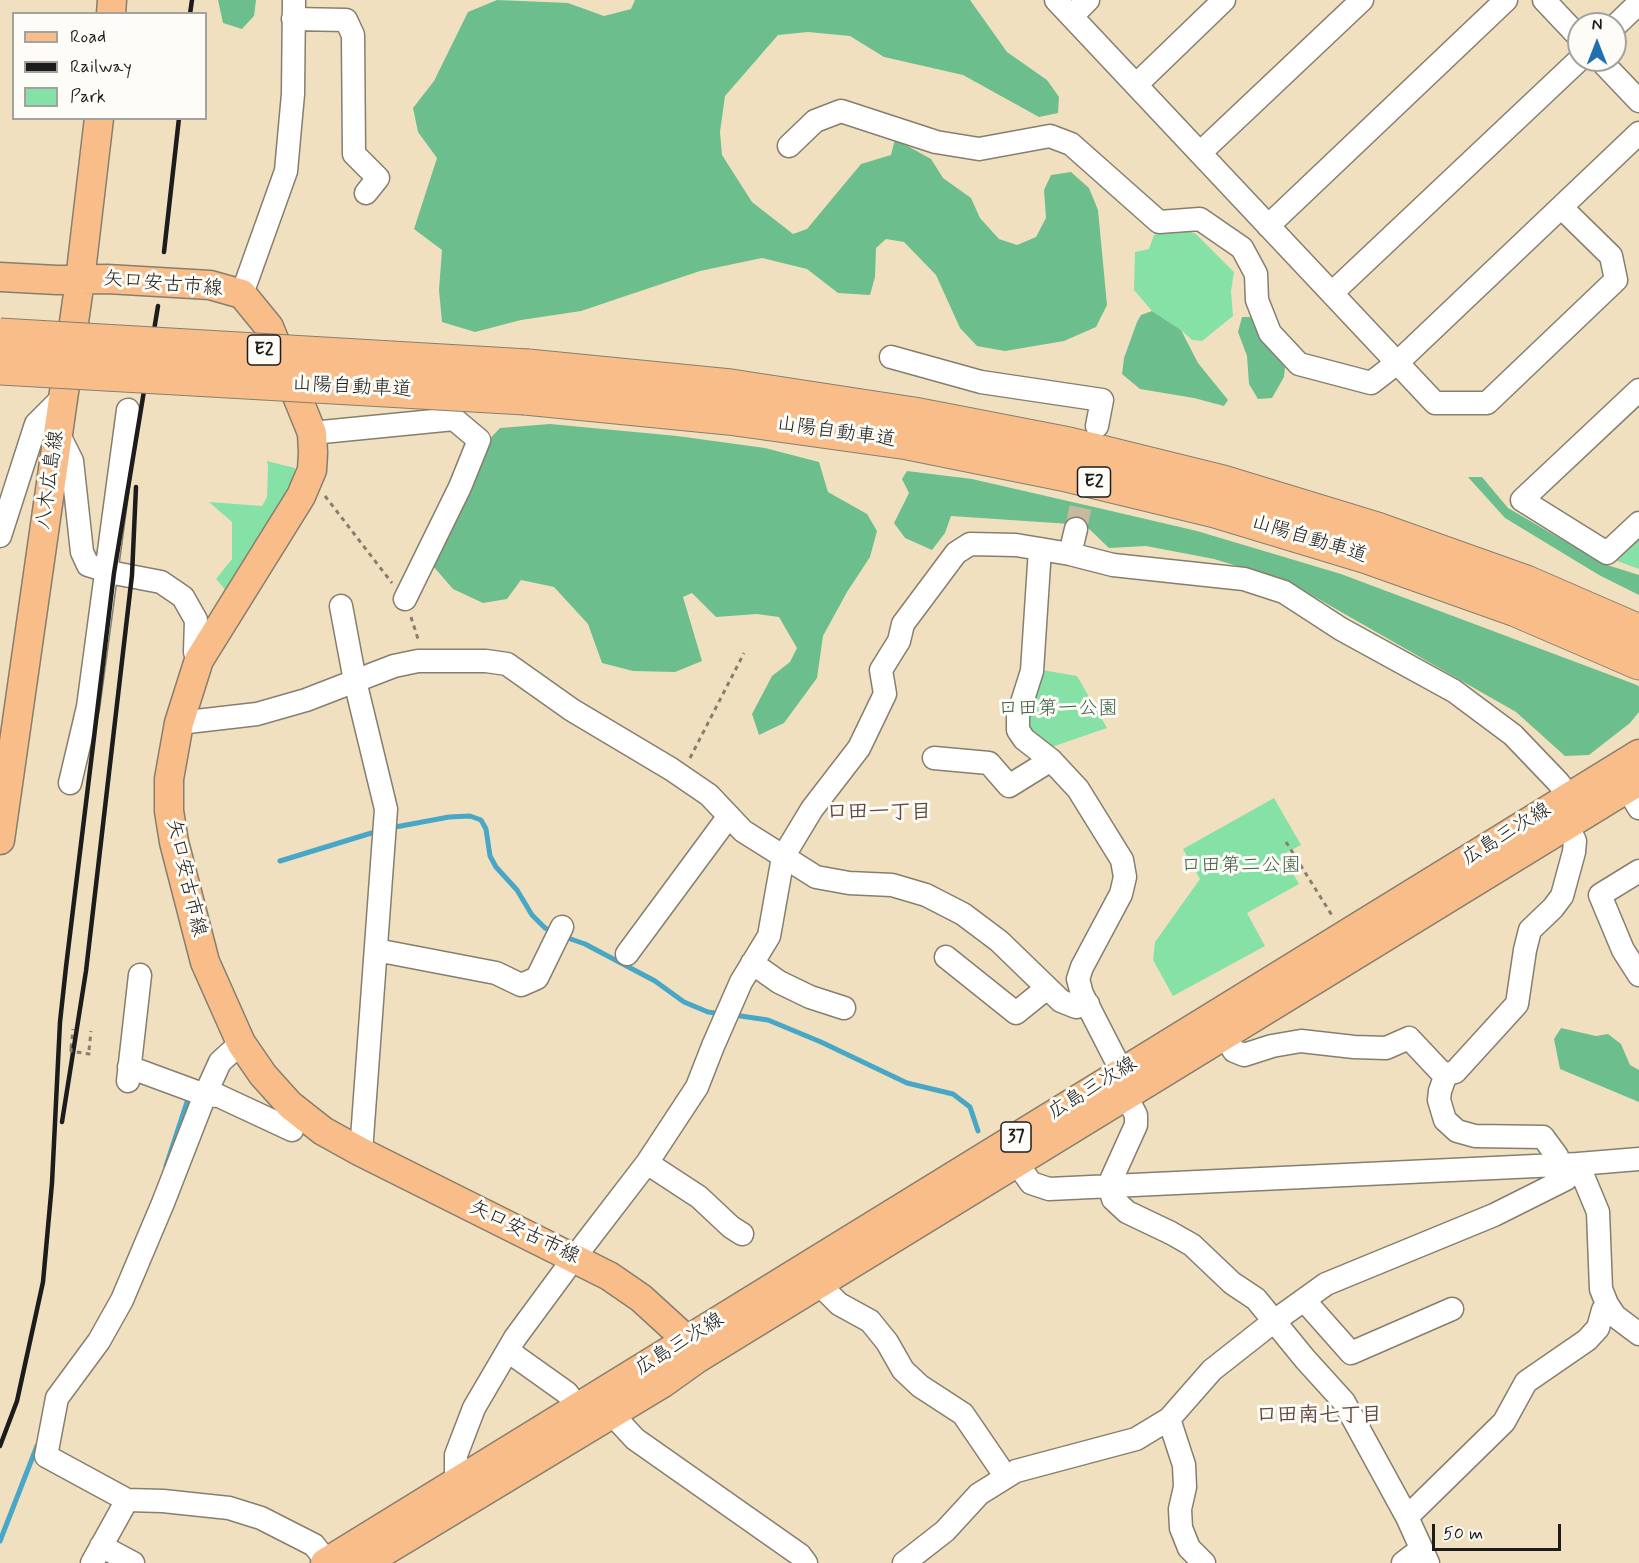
<!DOCTYPE html>
<html>
<head>
<meta charset="utf-8">
<style>
	body { margin:0 }
	#map { position:relative; width:1639px; height:1563px; overflow:hidden; background:#f1e0c0; font-family:Mynerve,sans-serif }
	canvas { display:block }
	.legend { position:absolute; left:12px; top:12px; width:195px; height:108px; box-sizing:border-box; background:#fdfcf7; border:2px solid #a3a29f; margin:0; padding:8px 10px; list-style:none; font-size:18px; color:#1c1c1c }
	.legend li { display:flex; align-items:center; gap:12px; height:30px }
	.legend b { width:30px; border:2px solid #a3a29f }
	.north { position:absolute; left:1567px; top:12px; width:60px; height:60px; box-sizing:border-box; background:#fdfcf7; border:2px solid #a3a29f; border-radius:50%; rotate:0deg; font-size:16px; font-weight:700; line-height:24px; text-align:center; color:#1c1c1c }
	.north::after { content:''; display:block; margin:auto; width:21px; height:27px; background:#1f6fb2; clip-path:polygon(50% 0,100% 100%,50% 72%,0 100%) }
	.scale { position:absolute; left:1432px; top:1524px; width:129px; height:27px; box-sizing:border-box; border:3px solid #1c1c1c; border-top:0; padding-left:8px; font-size:18px; line-height:21px; white-space:nowrap; color:#1c1c1c; -webkit-text-stroke:4px #fdfcf7; paint-order:stroke }
</style>
</head>
<body>
<div id="map">
<canvas width="1639" height="1563"></canvas>
<ul class="legend">
<li><b style="height:8px;background:#f8bd89"></b>Road</li>
<li><b style="height:8px;background:#1c1c1c"></b>Railway</li>
<li><b style="height:16px;background:#86e1a7"></b>Park</li>
</ul>
<div class="north">N</div>
<div class="scale">50 m</div>
</div>
<script>
const c = document.querySelector('canvas').getContext('2d');
c.lineJoin = 'round';
function fill(path, color) { c.fillStyle = color; c.fill(path, 'evenodd'); }
const toPath = rows => new Path2D(rows.map(r => 'M' + r).join(''));
function trace(path, color, width, dash) { c.strokeStyle = color; c.lineWidth = width; c.lineCap = dash ? 'butt' : 'round'; c.setLineDash(dash || []); c.stroke(path); }
function write(font, color, halo, rows, align = 'center') {
  c.font = font + ' Mynerve,"Klee One",sans-serif'; c.lineWidth = 6; c.setLineDash([]); c.textBaseline = 'middle'; c.strokeStyle = halo; c.fillStyle = color; for (const [text, x, y, turn = 0] of rows) {
    c.save(); c.translate(x, y); c.rotate((+turn || 0) * Math.PI / 180); c.textAlign = isNaN(turn) ? turn : align; if (halo) c.strokeText(text, 0, 0); c.fillText(text, 0, 0); c.restore();
  }
}
fill(toPath([
	[1183,229,1196,234,1234,272,1231,291,1233,316,1202,341,1192,340,1181,330,1152,311,1134,290,1135,252,1149,249,1154,235],
	[267,461,295,468,294,478,264,537,228,593,216,579,232,559,232,522,209,502,262,506,267,497,268,467],
	[1639,533,1639,569,1612,559],
	[1036,669,1077,676,1107,728,1046,749,1026,731],
	[1274,798,1301,845,1282,855,1299,884,1247,913,1265,946,1173,996,1153,960,1155,942,1200,879,1183,849]
]), '#86e1a7');
fill(toPath([
	[218,0,256,0,254,16,242,29,223,23],
	[497,0,568,3,604,16,631,9,635,0,970,0,1007,52,1047,80,1059,97,1058,113,1039,117,963,75,884,57,850,36,808,32,778,35,725,96,720,132,722,155,752,202,793,234,807,229,861,164,891,155,895,139,931,159,943,178,971,198,980,218,999,239,1017,245,1036,237,1046,218,1044,190,1051,175,1071,172,1089,188,1098,210,1107,305,1096,327,1064,341,1005,351,977,346,960,328,936,275,904,242,886,239,876,248,875,277,870,295,838,293,807,269,762,258,700,271,581,311,521,320,475,332,442,322,439,290,442,250,414,229,437,158,418,132,413,108,434,81,468,12],
	[1152,311,1181,330,1198,363,1228,400,1224,406,1194,398,1140,389,1122,374,1124,358,1137,322,1141,315],
	[1242,317,1250,317,1261,331,1268,348,1285,367,1284,377,1272,398,1258,399,1249,384,1247,356,1238,332],
	[550,424,677,436,765,448,819,462,828,492,867,514,877,531,870,557,847,592,823,636,817,678,784,723,759,735,752,714,772,676,790,662,797,648,779,617,757,614,716,617,692,593,683,597,702,661,675,672,633,671,602,663,588,624,554,587,521,580,507,599,483,603,453,589,433,566,481,448,500,428],
	[907,471,972,479,1107,510,1197,531,1341,574,1637,685,1639,687,1639,712,1630,723,1589,755,1565,756,1516,712,1287,581,1214,559,1146,546,1109,548,1085,525,951,516,945,533,932,550,905,538,894,523,909,493,902,479],
	[1468,477,1482,477,1508,508,1604,564,1639,575,1639,595,1599,575,1505,518],
	[1561,1028,1596,1036,1608,1034,1621,1044,1630,1065,1639,1070,1639,1102,1560,1069,1554,1039]
]), '#6cbf8c');
trace(toPath([
	[390,828,449,817,470,816,481,820,486,829,490,856,496,867,517,890,532,915,545,928,554,932],
	[280,861,378,831],
	[562,936,585,944,655,981,684,1002,708,1012,722,1014],
	[734,1015,768,1020,821,1042,907,1083,953,1094,970,1107,978,1131],
	[166,1166,188,1099],
	[0,1541,37,1446]
]), '#48a7c7', 5);
trace(toPath([
	[1076,529,1089,466]
]), '#c6b99f', 22, [22, 11]);
const minor = toPath([
	[1056,0,1435,403,1487,403,1616,280,1611,256,1562,208],
	[1544,0,1579,37],
	[1072,16,1088,0],
	[293,19,346,20,353,35,354,154,378,178,366,193],
	[1615,26,1639,3],
	[1600,60,1639,101],
	[1137,84,1224,0],
	[789,146,815,121,841,111,936,142,979,149,1050,136,1071,144,1159,222,1200,219,1242,248,1256,274,1257,300,1270,333,1299,364,1371,383,1397,363,1639,133],
	[1200,153,1362,0],
	[1268,226,1506,0],
	[1332,293,1579,60],
	[242,294,286,171,293,94,294,0],
	[891,357,981,382,1102,400,1097,426],
	[1639,390,1522,500,1607,553,1639,523],
	[58,433,72,461,82,552,88,565,114,573,161,582,183,597,196,620,195,652,199,660],
	[312,433,454,419,479,440,460,487,405,599],
	[0,536,36,424,63,397],
	[1040,549,1032,671,1018,715,1018,730,1024,739,1051,760,1078,789,1122,860,1125,877,1121,894,1082,967,1078,979,1082,994,1122,1072],
	[1070,554,1076,529],
	[341,606,355,681,386,809,361,1152],
	[179,723,257,714,306,700,394,666,418,661,486,661,507,664,572,710,671,769,709,795,743,831,816,877,849,883,892,885,926,895,963,914,999,941,1061,1001,1076,1007,1088,1004],
	[934,758,989,763,1009,786,1051,760],
	[70,783,88,707,128,410],
	[1627,788,1639,808],
	[1639,871,1600,895,1623,950,1639,975],
	[376,950,496,973,521,985,537,978,562,927],
	[627,954,729,816],
	[946,957,1016,1013,1047,988],
	[752,963,779,982,810,997,844,1008],
	[1225,1036,1234,1051,1244,1055,1272,1046,1301,1041,1354,1047,1386,1048,1409,1038,1441,1072,1446,1074,1455,1072,1517,1004,1525,950,1530,930,1553,908,1562,896,1574,852,1575,841,1567,825],
	[129,1067,205,1095,220,1062,241,1043],
	[1446,1074,1440,1091,1439,1100,1445,1120,1457,1131,1475,1136,1543,1137,1557,1156,1558,1165],
	[128,1081,140,975],
	[1126,1096,1136,1115,1136,1125,1112,1178,1110,1187,1113,1199,1127,1212,1171,1233,1192,1245,1232,1283,1256,1299,1305,1359,1344,1402,1407,1517,1428,1563],
	[292,1130,219,1096,205,1095,163,1203,122,1300,99,1341,57,1398,46,1456,127,1500,163,1501,229,1508,261,1518,314,1545,327,1562],
	[1008,1151,1031,1183,1049,1189,1578,1164,1639,1159],
	[647,1163,699,1197,731,1227,742,1234],
	[819,1284,839,1304,870,1321,887,1342,903,1370,920,1386,963,1414,1006,1477],
	[1304,1300,1351,1353,1452,1309],
	[508,1351,567,1393,578,1408],
	[611,1413,635,1439,800,1555,806,1563],
	[1169,1419,1184,1465,1185,1487,1180,1509,1181,1528,1189,1548,1204,1563],
	[456,1483,456,1455,474,1408,515,1338,574,1258,647,1163,697,1087,713,1046,741,982,769,936,783,857,812,809,859,748,885,694,881,670,899,641,903,624,956,553,970,544,1016,545,1070,554,1113,565,1244,579,1284,592,1341,629,1454,691,1513,735,1558,782,1569,796],
	[1407,1517,1504,1422,1526,1382,1587,1340,1598,1328,1603,1310,1607,1304],
	[101,1546,133,1563],
	[92,1563,127,1500],
	[904,1563,945,1531,979,1494,1016,1471,1136,1439,1169,1419,1212,1370,1273,1322,1326,1284,1494,1215,1566,1179,1578,1164,1598,1212,1601,1289,1607,1304,1615,1316,1639,1334],
	[1403,1563,1420,1550]
]);
const major = toPath([
	[111,14,112,0],
	[0,277,57,280,107,279,210,285,242,294,269,327,312,433,313,453,312,470,301,496,199,660,179,723,169,779,169,811,174,842,205,962,241,1043,263,1075,290,1105,323,1131,361,1152,609,1276,641,1298,687,1340,698,1358],
	[0,840,80,280,99,118],
	[325,1563,1639,754],
	[365,1563,663,1383,698,1358,1639,781]
]);
const highway = toPath([
	[528,366,731,386,914,414,1069,444,1223,482,1377,529,1526,582,1639,631],
	[525,398,728,418,908,443,1062,474,1215,511,1367,557,1516,610,1639,663]
]);
trace(minor, '#867e6e', 25);
trace(major, '#867e6e', 31);
trace(highway, '#867e6e', 35);
trace(toPath([
	[325,496,392,583],
	[411,617,419,642],
	[690,758,744,653],
	[1286,842,1333,917],
	[71,1048,73,1029],
	[89,1050,91,1031]
]), '#867e6e', 3, [4.5, 4.5]);
trace(minor, '#fff', 22);
trace(major, '#f8bd89', 28);
trace(highway, '#f8bd89', 33);
trace(toPath([
	[190,14,192,0],
	[164,252,179,118],
	[62,1122,86,971,132,575,136,487],
	[0,1446,17,1401,43,1282,52,1183,60,1022,66,967,114,573,158,306]
]), '#1c1c1c', 4.5);
const highwayBridge = toPath([
	[0,335,528,366],
	[0,368,525,398]
]);
trace(highwayBridge, '#867e6e', 35, []);
trace(toPath([
	[71,1048,71,1051,89,1054,89,1050]
]), '#867e6e', 3, [4.5, 4.5]);
trace(highwayBridge, '#f8bd89', 33);
for (const [x, y, w] of [
	[264,350,33],
	[1094,482,33],
	[1016,1137,30]
]) { const box = new Path2D(); box.roundRect(x - w / 2, y - 15, w, 30, 4.5); c.fillStyle = '#fdfcf7'; c.fill(box); trace(box, '#1c1c1c', 1.5); }
write('bold 18px', '#1c1c1c', null, [
	["E2",264,350],
	["E2",1094,482],
	["37",1016,1137]
]);
write('20px', '#1c1c1c', '#fdfcf7', [
	["矢口安古市線",163,285,5],
	["山陽自動車道",352,388,3],
	["山陽自動車道",836,433,8],
	["八木広島線",51,480,-82],
	["山陽自動車道",1309,540,17],
	["広島三次線",1507,835,-32],
	["矢口安古市線",185,878,77],
	["広島三次線",1093,1089,-32],
	["矢口安古市線",524,1233,26],
	["広島三次線",680,1345,-32]
]);
write('20px', '#41614d', '#fdfcf7', [
	["口田第一公園",1058,710],
	["口田第二公園",1241,867]
]);
write('bold 21px', '#614942', '#fdfcf7', [
	["口田一丁目",879,814],
	["口田南七丁目",1319,1417]
]);
</script>
</body>
</html>
